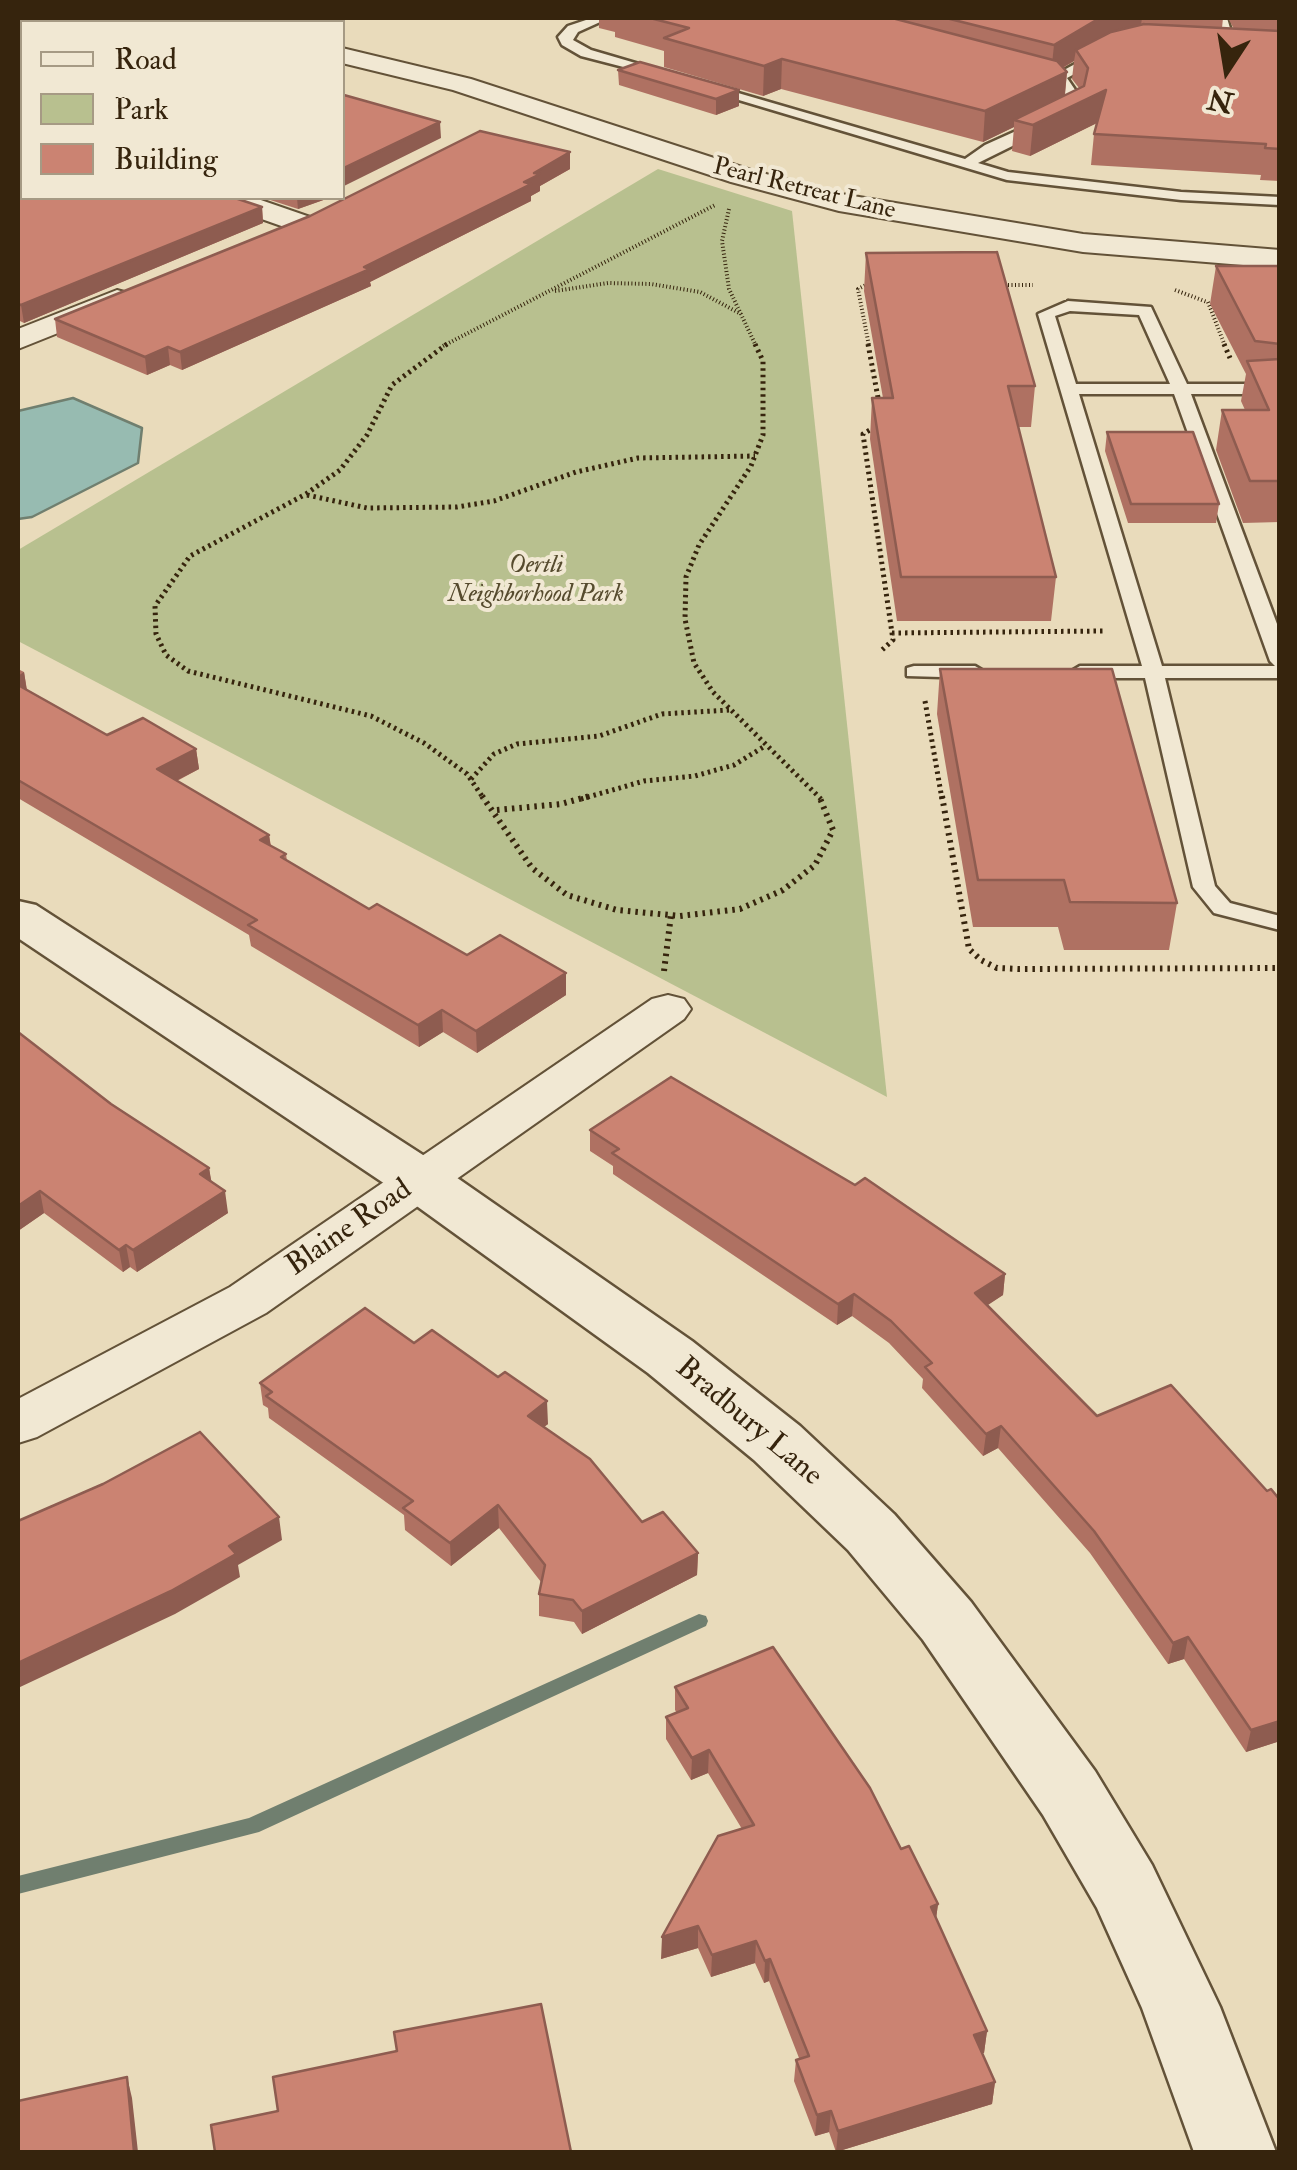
<!DOCTYPE html>
<html>
<head>
<meta charset="utf-8">
<style>
	body { margin:0 }
	#map { position:relative; width:1297px; height:2170px; overflow:hidden; background:#e9dbbb; font-family:"IM FELL Double Pica",serif }
	canvas { display:block }
	.frame { position:absolute; inset:0; border:20px solid #36240d; pointer-events:none }
	.legend { position:absolute; left:20px; top:20px; width:325px; height:180px; box-sizing:border-box; background:#f1e8d3; border:2px solid #a69a84; margin:0; padding:12px 18px; list-style:none; font-size:30px; color:#36240d }
	.legend li { display:flex; align-items:center; gap:20px; height:50px }
	.legend b { width:50px; border:2px solid #a69a84 }
	.north { position:absolute; left:1177px; top:20px; width:100px; height:100px; -webkit-text-stroke:8px #f1e8d3; paint-order:stroke; rotate:192deg; font-size:28px; font-weight:700; line-height:40px; text-align:center; color:#36240d }
	.north::after { content:''; display:block; margin:auto; width:35px; height:45px; background:#36240d; clip-path:polygon(50% 0,100% 100%,50% 72%,0 100%) }
</style>
</head>
<body>
<div id="map">
<canvas width="1297" height="2170"></canvas>
<div class="frame"></div>
<ul class="legend">
<li><b style="height:12px;background:#f1e8d3"></b>Road</li>
<li><b style="height:28px;background:#b8c08f"></b>Park</li>
<li><b style="height:28px;background:#cb8372"></b>Building</li>
</ul>
<div class="north">N</div>
</div>
<script>
const c = document.querySelector('canvas').getContext('2d');
c.lineJoin = 'round';
function fill(path, color) { c.fillStyle = color; c.fill(path, 'evenodd'); }
const toPath = rows => new Path2D(rows.map(r => 'M' + r).join(''));
function trace(path, color, width, dash) { c.strokeStyle = color; c.lineWidth = width; c.lineCap = dash ? 'butt' : 'round'; c.setLineDash(dash || []); c.stroke(path); }
function write(font, color, halo, rows, align = 'center') {
  c.font = font + ' "IM FELL Double Pica",serif'; c.lineWidth = 8; c.setLineDash([]); c.textBaseline = 'middle'; c.strokeStyle = halo; c.fillStyle = color; for (const [text, x, y, turn = 0] of rows) {
    c.save(); c.translate(x, y); c.rotate((+turn || 0) * Math.PI / 180); c.textAlign = isNaN(turn) ? turn : align; if (halo) c.strokeText(text, 0, 0); c.fillText(text, 0, 0); c.restore();
  }
}
fill(toPath([
	[658,169,792,211,887,1097,18,641,18,550]
]), '#b8c08f');
const water = toPath([
	[73,398,142,428,138,463,32,517,18,519,18,411,73,398]
]);
fill(water, '#97bbb1');
trace(water, '#707f6f', 2.5);
fill(toPath([
	[699,1614,706,1616,708,1621,706,1626,259,1832,18,1894,18,1876,249,1818,699,1614]
]), '#707f6f');
const service = toPath([
	[592,18,609,18,578,32,573,40,591,50,666,72,666,78,581,56,562,45,558,37,568,26,592,18],
	[1215,18,1227,18,1237,52,1225,49,1215,18],
	[1099,51,1111,54,1067,78,1082,100,1079,113,978,163,1008,172,1181,192,1280,197,1280,205,1181,200,1007,180,702,89,714,86,965,159,985,145,1067,108,1068,101,1054,85,1053,76,1099,51],
	[1068,301,1151,307,1187,384,1280,384,1280,394,1191,394,1280,632,1280,678,1165,678,1215,886,1230,903,1280,916,1280,930,1214,913,1193,887,1145,678,1080,678,1070,672,1080,666,1142,666,1038,314,1068,301],
	[1070,311,1139,315,1170,384,1076,384,1055,316,1070,311],
	[1079,394,1174,394,1270,661,1275,666,1162,666,1079,394],
	[914,666,975,666,985,672,975,678,907,676,907,668,914,666]
]);
const minor = toPath([
	[108,18,159,18,162,22,111,22,108,18],
	[342,48,471,79,751,170,841,194,1083,234,1280,250,1280,268,1083,252,839,211,731,182,453,90,342,63,342,48],
	[215,198,255,198,310,217,314,223,310,229,290,229,219,204,215,198],
	[117,290,128,293,132,299,128,305,18,349,18,329,117,290],
	[668,995,684,999,691,1009,684,1019,266,1313,37,1437,18,1443,18,1399,230,1287,652,999,668,995]
]);
const tertiary = toPath([
	[18,901,36,905,440,1166,692,1341,800,1426,894,1514,971,1602,1095,1771,1152,1865,1220,2007,1276,2152,1194,2152,1142,2008,1097,1908,1043,1815,923,1640,848,1550,754,1460,648,1373,400,1194,18,938,18,901]
]);
trace(service, '#635238', 5);
trace(minor, '#635238', 4);
trace(tertiary, '#635238', 5);
trace(toPath([
	[729,209,722,241,729,289,756,346],
	[868,284,858,289,869,346],
	[1001,285,1033,285],
	[1175,290,1207,302],
	[555,291,608,283,651,284,700,292,741,314],
	[1208,302,1225,346],
	[443,346,715,205]
]), '#36240d', 4, [1, 2.5]);
trace(toPath([
	[447,344,392,385,367,435,340,470,306,494,190,556,155,606,156,634,166,655,188,671,371,716,424,743,467,774,484,799],
	[755,344,763,361,763,435,751,466,699,545,686,577,685,619,694,663,713,692,821,799],
	[868,344,879,403],
	[1224,344,1230,358],
	[875,427,863,434,893,640,882,650],
	[307,495,367,508,457,507,494,501,576,472,638,458,755,456],
	[892,633,1103,631],
	[925,701,942,799],
	[471,779,494,754,517,744,599,736,662,714,729,710],
	[581,799,644,781,695,776,734,765,765,746]
]), '#36240d', 5, [2.5, 4]);
trace(toPath([
	[482,796,532,868,567,895,617,910,680,916,740,909,783,890,815,865,833,830,819,796],
	[942,796,969,949,981,960,997,968,1019,969,1280,968],
	[497,810,561,804,590,796],
	[664,971,671,915]
]), '#36240d', 6, [2.5, 5]);
fill(service, '#f1e8d3');
fill(minor, '#f1e8d3');
fill(tertiary, '#f1e8d3');
fill(toPath([
	[284,18,344,18,337,22,315,22],
	[599,18,1223,18,1222,28,1234,29,1228,18,1280,18,1280,181,1260,180,1261,175,1091,165,1094,134,1097,123,1030,156,1012,151,1014,127,983,142,781,89,763,96,664,67,664,51,615,37,615,32,599,28],
	[1074,61,1072,79,1079,88,1065,95,1067,72,1063,68],
	[618,70,739,90,739,106,716,115,619,85],
	[18,115,22,198,262,207,263,223,24,323,18,320],
	[570,152,570,169,540,186,540,191,531,196,531,201,370,282,371,286,182,370,170,365,147,375,57,337,55,319],
	[264,198,329,198,298,209],
	[866,253,1035,386,1031,427,1018,427,1056,577,1051,621,897,621,870,439,872,398,883,398,864,291],
	[1216,266,1280,266,1280,522,1243,523,1216,450,1222,410,1245,410,1241,401,1246,374,1210,304],
	[1107,432,1219,504,1216,523,1128,523,1105,451],
	[18,669,24,672,27,690,107,735,196,749,199,769,177,781,269,835,271,846,286,854,287,861,369,909,467,955,566,973,566,995,477,1053,443,1032,419,1047,251,946,249,935,18,798],
	[940,669,1177,903,1169,950,1064,950,1058,927,973,927,937,714],
	[18,1032,111,1104,209,1168,211,1182,228,1213,137,1272,130,1267,123,1272,44,1213,18,1231],
	[590,1130,1005,1274,1003,1295,987,1305,1280,1741,1246,1752,1184,1659,1168,1664,1090,1553,998,1448,983,1456,922,1388,923,1379,889,1343,852,1316,837,1325,613,1174,613,1166,590,1151],
	[414,1343,548,1424,544,1427,642,1522,698,1553,697,1575,582,1634,574,1622,539,1616,539,1594,541,1582,499,1528,451,1566,405,1530,404,1515,269,1418,268,1408,263,1405,260,1383],
	[675,1687,901,1849,938,1904,936,1919,987,2031,984,2053,982,2053,995,2082,992,2104,836,2152,829,2132,815,2136,794,2081,796,2060,799,2058,769,1981,764,1983,755,1963,711,1977,698,1948,661,1959,742,1829,708,1773,691,1780,666,1739,666,1717,677,1713,675,1710]
]), '#af7162');
fill(toPath([
	[333,18,344,18,337,22,334,22],
	[1107,18,1142,18,1139,38,1076,50,1074,61,1051,74,1054,45,1098,19],
	[782,59,781,89,763,96,764,66],
	[1067,72,1064,102,1014,120,1014,127,983,142,985,111],
	[739,90,739,106,716,115,716,99],
	[1106,90,1103,120,1030,156,1033,125],
	[22,94,22,110,18,111,18,95],
	[440,122,441,138,342,187,342,169],
	[570,152,570,169,540,186,540,191,531,196,531,201,370,282,371,286,182,370,180,352,364,267,524,182,534,173],
	[297,198,329,198,298,209],
	[262,207,263,223,24,323,21,305],
	[168,347,170,365,147,375,145,357],
	[24,672,27,692,18,698,18,676],
	[196,749,199,769,160,789,157,769],
	[269,835,272,856,260,840],
	[566,973,566,995,477,1053,476,1031],
	[442,1010,443,1032,419,1047,418,1025],
	[209,1168,213,1190,200,1174],
	[40,1191,44,1213,18,1231,18,1206],
	[225,1191,228,1213,137,1272,133,1250],
	[126,1245,130,1267,123,1272,119,1250],
	[1005,1274,1003,1295,973,1315,975,1293],
	[854,1294,852,1316,837,1325,838,1304],
	[547,1401,548,1424,529,1438,528,1416],
	[1001,1426,998,1448,983,1456,986,1434],
	[498,1505,499,1528,451,1566,450,1543],
	[279,1517,282,1540,238,1565,240,1577,175,1614,18,1688,18,1663],
	[698,1553,697,1575,582,1634,582,1611],
	[1188,1637,1184,1659,1168,1664,1173,1643],
	[1280,1721,1280,1741,1246,1752,1251,1730],
	[709,1750,708,1773,691,1780,692,1758],
	[938,1904,935,1926,931,1907],
	[698,1926,698,1948,661,1959,662,1937],
	[756,1941,755,1963,711,1977,712,1955],
	[770,1959,769,1981,764,1983,765,1961],
	[987,2031,984,2053,971,2056,974,2035],
	[127,2077,132,2098,138,2152,134,2152],
	[995,2082,992,2104,836,2152,838,2131],
	[831,2111,829,2132,815,2136,817,2115]
]), '#8e5c50');
const building = toPath([
	[650,18,892,18,1057,61,1067,72,985,111,782,59,764,66,664,38,689,28,650,18],
	[946,18,1107,18,1098,19,1054,45,946,18],
	[18,24,22,26,22,94,18,95,18,24],
	[1144,24,1280,31,1280,149,1265,148,1266,144,1094,134,1106,90,1033,125,1014,120,1084,86,1088,68,1076,50,1111,32,1144,24],
	[640,62,739,90,716,99,618,70,640,62],
	[344,95,440,122,342,169,342,96,344,95],
	[22,113,22,198,235,198,262,207,21,305,18,304,18,115,22,113],
	[480,131,570,152,534,173,540,174,524,182,531,184,364,267,370,269,180,352,168,347,145,357,55,319,310,216,480,131],
	[997,252,1035,386,1008,386,1056,577,901,577,872,398,893,398,866,253,997,252],
	[1216,266,1280,266,1280,344,1255,341,1216,266],
	[1280,359,1280,481,1250,481,1222,410,1269,410,1247,361,1280,359],
	[1107,432,1193,432,1219,504,1131,504,1107,432],
	[940,669,1112,669,1177,903,1070,902,1064,880,978,880,940,669],
	[18,685,107,735,143,718,196,749,157,769,269,835,260,840,286,854,281,857,369,909,377,904,467,955,500,935,566,973,476,1031,442,1010,418,1025,248,925,257,920,18,780,18,685],
	[18,1032,111,1104,209,1168,200,1174,225,1191,133,1250,126,1245,119,1250,40,1191,18,1206,18,1032],
	[671,1077,855,1185,865,1178,1005,1274,975,1293,1097,1416,1171,1385,1267,1491,1271,1489,1280,1500,1280,1721,1251,1730,1188,1637,1173,1643,1094,1531,1001,1426,986,1434,925,1367,932,1363,891,1321,854,1294,838,1304,612,1153,619,1149,590,1130,671,1077],
	[365,1308,414,1343,432,1330,498,1377,505,1372,547,1401,528,1416,590,1459,642,1522,663,1512,698,1553,582,1611,573,1600,539,1594,545,1565,498,1505,450,1543,403,1508,413,1501,266,1396,272,1392,260,1383,365,1308],
	[200,1432,279,1517,229,1546,236,1554,171,1591,18,1663,18,1521,103,1484,200,1432],
	[773,1647,870,1788,901,1849,909,1846,938,1904,931,1907,987,2031,974,2035,995,2082,838,2131,831,2111,817,2115,796,2060,809,2056,770,1959,765,1961,756,1941,712,1955,698,1926,662,1937,718,1836,754,1825,709,1750,692,1758,666,1717,688,1708,675,1687,773,1647],
	[541,2004,571,2152,215,2152,211,2125,278,2111,273,2077,397,2051,394,2032,541,2004],
	[127,2077,134,2152,18,2152,18,2101,127,2077]
]);
fill(building, '#cb8372');
trace(building, '#8e5c50', 2.5);
write('25px', '#36240d', '#f1e8d3', [
	["Pearl Retreat Lane",804,190,14]
]);
write('italic 25px', '#564b2e', '#f1e8d3', [
	["Oertli",536,567],
	["Neighborhood Park",536,596]
]);
write('30px', '#36240d', '#f1e8d3', [
	["Blaine Road",350,1229,-35],
	["Bradbury Lane",748,1423,40]
]);
</script>
</body>
</html>
